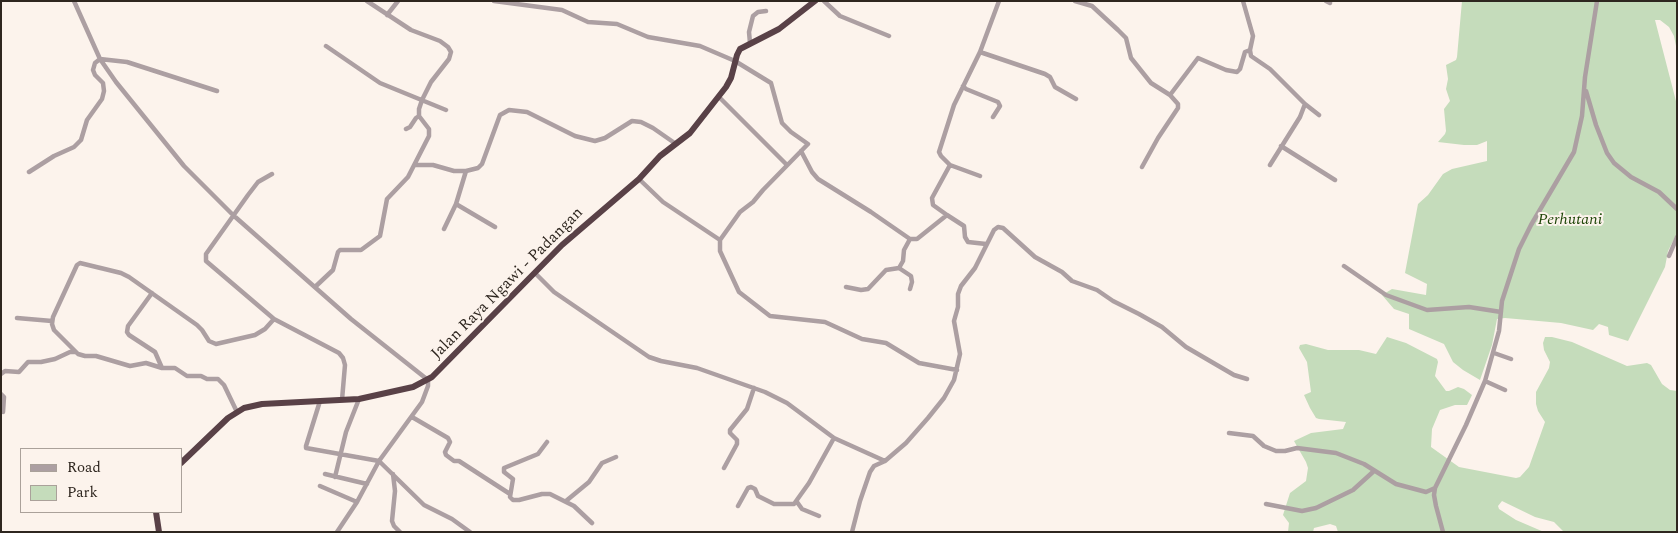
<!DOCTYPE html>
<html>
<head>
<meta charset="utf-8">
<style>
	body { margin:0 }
	#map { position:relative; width:1678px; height:533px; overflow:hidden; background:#fcf3ec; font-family:Spectral,serif }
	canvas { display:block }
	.frame { position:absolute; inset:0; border:2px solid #2e261f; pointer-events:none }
	.legend { position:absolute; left:20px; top:448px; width:162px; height:65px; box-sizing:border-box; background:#fcf3ec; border:1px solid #aaa19a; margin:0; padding:6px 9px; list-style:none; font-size:15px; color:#2e261f }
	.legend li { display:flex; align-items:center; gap:10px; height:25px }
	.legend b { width:25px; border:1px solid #aaa19a }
</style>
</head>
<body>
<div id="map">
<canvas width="1678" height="533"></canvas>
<div class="frame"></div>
<ul class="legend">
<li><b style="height:6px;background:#ac9fa2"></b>Road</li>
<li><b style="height:14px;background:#c5dcbb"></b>Park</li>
</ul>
</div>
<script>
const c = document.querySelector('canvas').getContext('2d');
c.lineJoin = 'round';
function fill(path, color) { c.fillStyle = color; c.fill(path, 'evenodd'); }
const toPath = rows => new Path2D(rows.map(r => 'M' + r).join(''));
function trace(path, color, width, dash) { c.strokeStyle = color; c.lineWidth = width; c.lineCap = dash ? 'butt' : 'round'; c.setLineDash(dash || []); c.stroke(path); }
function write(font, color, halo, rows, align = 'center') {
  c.font = font + ' Spectral,serif'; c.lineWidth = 4; c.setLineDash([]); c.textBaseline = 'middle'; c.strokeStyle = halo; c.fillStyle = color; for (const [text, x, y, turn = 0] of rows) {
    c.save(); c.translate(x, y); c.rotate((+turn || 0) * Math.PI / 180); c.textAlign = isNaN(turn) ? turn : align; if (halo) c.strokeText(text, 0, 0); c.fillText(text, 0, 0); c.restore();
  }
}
fill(toPath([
	[1462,1,1677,1,1677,51,1674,36,1669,27,1660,20,1655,20,1677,105,1677,233,1668,251,1665,267,1628,341,1609,335,1608,327,1599,324,1593,330,1561,323,1505,318,1497,319,1492,345,1480,380,1463,370,1453,362,1444,344,1409,329,1409,314,1394,309,1382,295,1392,289,1426,295,1427,284,1405,273,1418,204,1428,195,1443,174,1452,169,1487,161,1487,141,1477,145,1464,145,1438,142,1445,134,1446,131,1444,109,1450,101,1446,89,1448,79,1446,65,1456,60,1457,57],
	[1387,337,1406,343,1437,359,1438,362,1435,376,1446,391,1449,391,1458,387,1464,389,1472,395,1467,405,1455,405,1440,410,1432,429,1431,447,1459,467,1516,478,1520,477,1529,467,1545,422,1538,411,1536,404,1536,392,1549,368,1550,362,1544,350,1543,343,1545,337,1552,337,1572,342,1627,366,1647,363,1651,365,1662,384,1670,390,1677,391,1677,532,1564,532,1554,522,1535,517,1502,501,1498,506,1499,509,1516,520,1544,532,1338,532,1336,526,1330,524,1314,528,1313,532,1288,532,1289,523,1283,515,1290,493,1306,481,1308,468,1306,462,1294,441,1311,433,1343,429,1346,422,1319,419,1316,418,1310,408,1304,395,1311,392,1307,362,1299,348,1300,345,1306,344,1328,350,1359,350,1376,354]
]), '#c5dcbb');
trace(toPath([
	[74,1,100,59,116,82,184,166,233,215,351,319,428,380,428,386,422,402,379,461,357,502,337,532],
	[494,1,562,10,588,22,617,24,648,37,700,46,735,61,771,83,782,123,791,132,808,144,763,190,753,202,740,212,720,240,663,202,639,179],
	[824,1,840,16,889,36],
	[1075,1,1092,6,1118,30,1126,38,1131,58,1151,83,1170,95,1198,58,1226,70,1237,72,1240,69,1245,52,1250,50],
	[1243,1,1253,36,1250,50,1251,56,1270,69,1305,104,1300,117,1270,165],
	[1326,1,1330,3],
	[387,15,398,1],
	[750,43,749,32,753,16,758,12,766,11],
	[326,46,380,83,446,110],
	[980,52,1045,74,1050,77,1055,87,1076,99],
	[963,86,966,89,998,102,1000,106,993,117],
	[1586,91,1596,125,1607,153,1614,163,1631,177,1659,192,1677,209],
	[719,97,787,165],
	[1305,104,1319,115],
	[406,129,410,127,416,118,419,116],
	[1281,146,1335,180],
	[801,151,812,172,818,179,871,212,910,239,917,239,947,215,964,226,965,237,968,242,986,244],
	[415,165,433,165,454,171,466,171,478,168,482,164,500,115,509,110,527,112,575,136,595,141,605,138,632,121,641,122,653,128,676,144],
	[1142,167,1158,138,1178,108,1178,104,1170,95],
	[29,172,54,156,74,147,81,140,87,120,102,99,104,91,103,83,95,75,93,70,95,63,100,59,127,62,217,91],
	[272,174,258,182,248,195,206,254,206,261,274,319,339,353,343,358,345,365,342,400],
	[980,176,950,165,941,156,939,152,954,105,980,52,999,1],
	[456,204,495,227],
	[947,215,933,205,932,198,950,165],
	[444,229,456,204,466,171],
	[720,240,720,251,739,292,770,316,825,322,862,339,886,343,919,363,957,370],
	[1669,256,1677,237],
	[1344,266,1386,295,1427,310,1469,307,1501,312],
	[899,268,911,276,912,282,910,289],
	[535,273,554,292,649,357,661,361,697,368,765,392,787,403,834,438,885,461,906,443,928,418,944,398,954,380,960,354,954,321,958,307,958,294,961,286,975,268,994,230,998,227,1003,228,1035,257,1062,272,1072,281,1097,290,1113,301,1139,314,1162,327,1186,347,1234,375,1247,379],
	[315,287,333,270,338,252,340,250,361,250,380,236,387,199,408,177,429,136,429,129,419,116,419,109,422,100,431,82,449,59,451,52,448,47,440,41,411,30,367,1],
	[846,287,861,290,868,289,886,270,899,268,903,261,904,250,910,239],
	[152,293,128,326,127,332,129,335,155,352,162,368],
	[17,318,52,321],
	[1494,353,1511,359],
	[1,374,5,371,19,372,28,362,41,362,55,359,70,352,75,352],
	[1485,381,1505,390],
	[1,394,4,397,3,412],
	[320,401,306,446,306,448,379,461,424,505,452,519,470,532],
	[237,412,224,385,218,379,207,379,201,376,187,376,175,368,162,368,146,363,130,366,96,356,85,356,78,354,54,330,52,324,53,317,77,265,80,263,121,273,129,277,197,325,202,330,209,341,216,344,255,335,265,329,274,319],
	[412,417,448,438,450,442,445,452,446,455,454,461,459,461,510,494],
	[1229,433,1253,436,1264,446,1276,451,1285,451,1297,448,1336,453,1364,464,1396,484,1426,492,1435,488],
	[547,442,538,454,504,468,504,472,513,479,510,497,513,500,519,500,542,494,550,494,574,506,592,523],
	[724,468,737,444,737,440,730,433,730,430,747,409,754,388],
	[325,474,367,484],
	[393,474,395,491,392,521,394,526,400,532],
	[335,477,346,432,359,399],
	[320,486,357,502],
	[566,501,589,482,602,463,616,457],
	[797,502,802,509,819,516],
	[1266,504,1302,511,1316,508,1353,490,1374,471],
	[738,506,748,488,751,487,755,489,758,496,774,504,794,504,809,483,834,438],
	[852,532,860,501,870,472,874,466,885,461],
	[1443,532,1436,506,1434,495,1435,488,1466,425,1485,381,1499,331,1502,301,1519,249,1531,225,1574,152,1582,116,1585,77,1597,1]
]), '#ac9fa2', 4.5);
trace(toPath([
	[181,463,228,418,244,408,262,404,359,399,413,387,432,377,562,245,639,179,660,156,690,133,726,87,731,78,737,55,740,49,779,29,815,1],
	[156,512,159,532]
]), '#594147', 6);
write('italic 16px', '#204709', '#fcf3ec', [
	["Perhutani",1570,221]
]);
write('16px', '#2e261f', '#fcf3ec', [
	["Jalan Raya Ngawi - Padangan",508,284,-45]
]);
</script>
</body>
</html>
